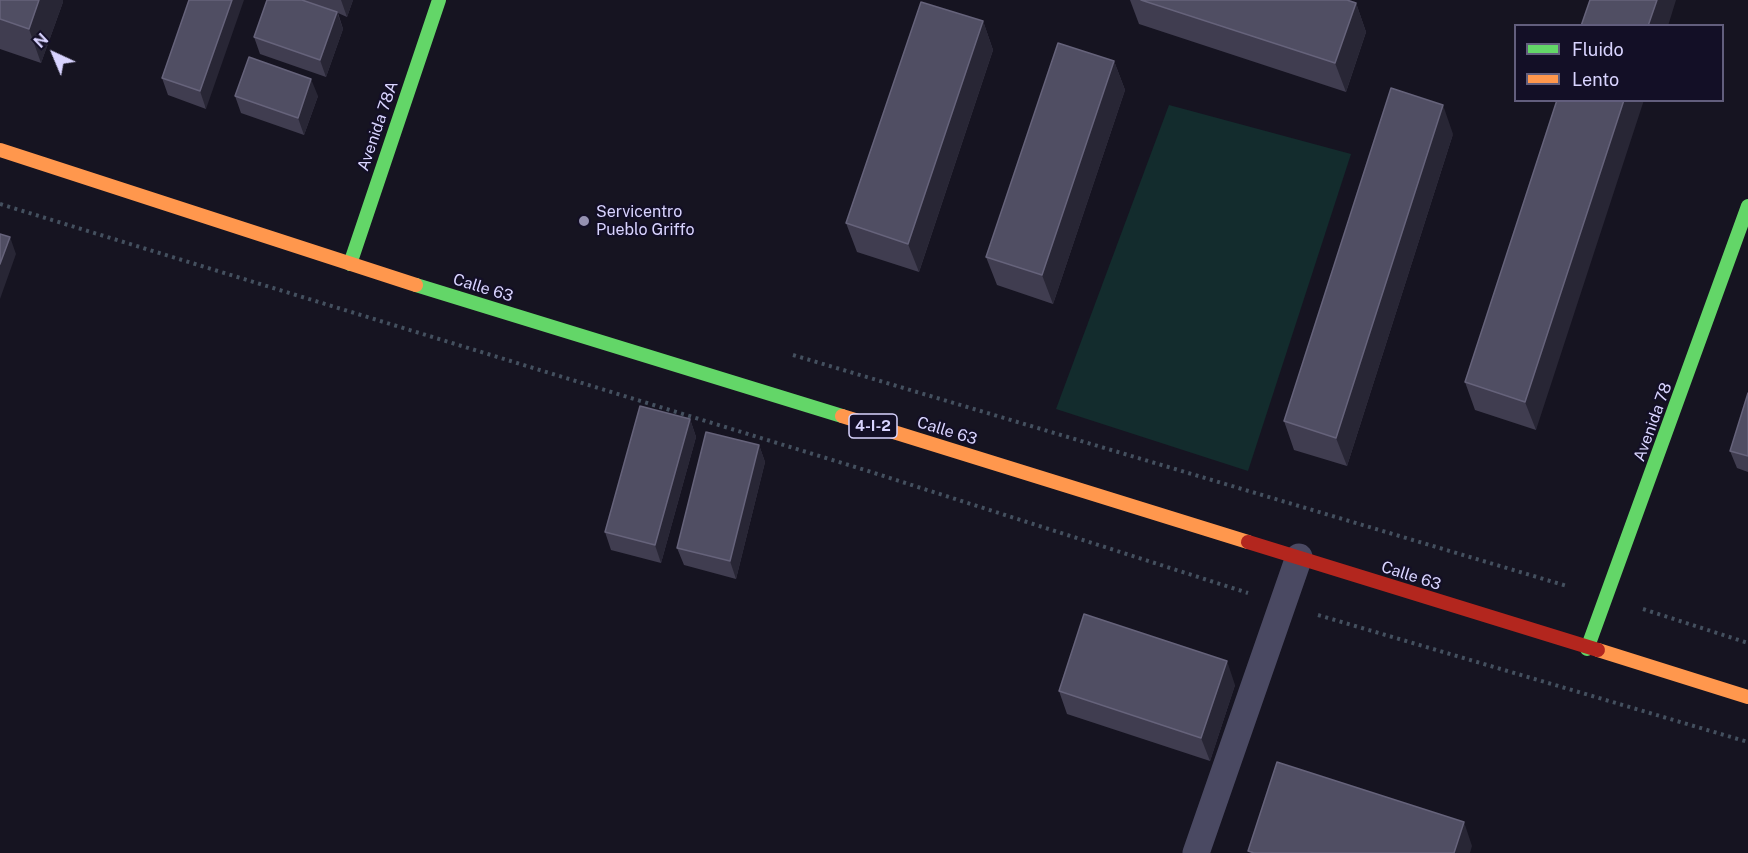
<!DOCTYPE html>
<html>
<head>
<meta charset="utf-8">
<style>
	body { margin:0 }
	#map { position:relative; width:1748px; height:853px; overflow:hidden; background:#161421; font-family:"Public Sans",sans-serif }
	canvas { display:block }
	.legend { position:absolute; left:1514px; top:24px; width:210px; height:78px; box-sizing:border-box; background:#130f26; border:2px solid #625e7d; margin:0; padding:8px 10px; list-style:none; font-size:18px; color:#d9d4ff }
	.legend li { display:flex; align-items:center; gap:12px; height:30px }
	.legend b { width:30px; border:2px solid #625e7d }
	.north { position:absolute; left:24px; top:24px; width:60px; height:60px; -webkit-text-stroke:4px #130f26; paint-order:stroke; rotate:316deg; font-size:16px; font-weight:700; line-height:24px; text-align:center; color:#d9d4ff }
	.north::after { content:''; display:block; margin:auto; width:21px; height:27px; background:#d9d4ff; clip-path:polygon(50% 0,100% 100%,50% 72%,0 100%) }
</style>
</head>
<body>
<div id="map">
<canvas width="1748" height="853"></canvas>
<ul class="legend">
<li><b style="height:8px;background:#63d668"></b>Fluido</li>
<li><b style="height:8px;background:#ff974d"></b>Lento</li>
</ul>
<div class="north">N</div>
</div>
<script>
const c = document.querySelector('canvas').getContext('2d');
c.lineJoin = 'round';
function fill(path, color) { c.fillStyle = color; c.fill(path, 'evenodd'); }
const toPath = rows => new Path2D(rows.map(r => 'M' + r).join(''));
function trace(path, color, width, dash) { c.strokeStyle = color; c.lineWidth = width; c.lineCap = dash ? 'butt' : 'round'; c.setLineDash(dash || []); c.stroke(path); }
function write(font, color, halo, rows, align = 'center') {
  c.font = font + ' "Public Sans",sans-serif'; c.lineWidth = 4.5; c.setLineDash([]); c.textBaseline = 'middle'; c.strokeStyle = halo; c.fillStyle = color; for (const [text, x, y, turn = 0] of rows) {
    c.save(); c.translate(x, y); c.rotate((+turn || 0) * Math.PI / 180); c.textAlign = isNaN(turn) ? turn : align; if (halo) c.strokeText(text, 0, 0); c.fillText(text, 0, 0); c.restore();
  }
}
fill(toPath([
	[1169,105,1351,154,1248,471,1056,409]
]), '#132c2d');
trace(toPath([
	[0,204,865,470,1248,593],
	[793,355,1567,586],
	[1643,609,1748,643],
	[1318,615,1748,742]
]), '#44505f', 4, [3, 4.5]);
trace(toPath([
	[1196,853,1299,557]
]), '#4a4962', 27);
trace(toPath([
	[350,264,439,0],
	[416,285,842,416],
	[1587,649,1748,206]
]), '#63d668', 14);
trace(toPath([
	[0,150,416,285],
	[842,416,1248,542],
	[1598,650,1748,697]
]), '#ff974d', 14);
trace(toPath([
	[1248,542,1598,650]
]), '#b3261e', 14);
fill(toPath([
	[0,0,63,2,41,63,0,49],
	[189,0,206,109,168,95,162,78],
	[267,0,353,0,347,17,338,13,343,29,326,77,260,54,254,37],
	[1130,0,1347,0,1356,3,1366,32,1346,92,1139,24],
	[983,21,993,50,919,272,857,252,846,223],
	[1114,61,1125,90,1053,304,997,285,986,257],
	[235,96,318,96,304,135,241,113],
	[1557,100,1536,430,1475,410,1465,382],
	[1453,134,1347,466,1294,450,1284,421],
	[1748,393,1748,472,1737,468,1730,451],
	[690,419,696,437,661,563,611,550,605,532],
	[759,445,765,462,736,579,684,565,677,548],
	[1235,685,1210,761,1067,714,1059,691]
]), '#403d50');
fill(toPath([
	[39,0,63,0,63,2,41,63,29,29],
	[232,0,244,0,206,109,200,91],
	[341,0,353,0,347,17],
	[1657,0,1676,0,1668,26,1648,26],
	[1356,3,1366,32,1346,92,1335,63],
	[337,12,343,29,326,77,320,60],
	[983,21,993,50,919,272,908,244],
	[1114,61,1125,90,1053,304,1042,275],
	[311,79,318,96,304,135,298,118],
	[1624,100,1644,100,1536,430,1525,402],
	[1443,105,1453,134,1347,466,1336,438],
	[10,237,16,254,0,299,0,264],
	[690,419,696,437,661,563,655,545],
	[759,445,765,462,736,579,730,561],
	[1227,661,1235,685,1210,761,1201,738],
	[1464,822,1472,846,1470,853,1454,853]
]), '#282635');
const building = toPath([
	[0,0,39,0,29,29,0,19,0,0],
	[189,0,232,0,200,91,162,78,189,0],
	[267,0,302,0,337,12,320,60,254,37,267,0],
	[1141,0,1347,0,1356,3,1335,63,1141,0],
	[1590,0,1657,0,1648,26,1581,26,1590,0],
	[921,2,983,21,908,244,846,223,921,2],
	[1058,43,1114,61,1042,275,986,257,1058,43],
	[249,57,311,79,298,118,235,96,249,57],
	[1391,88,1443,105,1336,438,1284,421,1391,88],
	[1557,100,1624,100,1525,402,1465,382,1557,100],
	[0,234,10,237,0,264,0,234],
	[1748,393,1748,456,1730,451,1748,393],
	[640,406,690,419,655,545,605,532,640,406],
	[706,432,759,445,730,561,677,548,706,432],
	[1084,614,1227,661,1201,738,1059,691,1084,614],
	[1277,762,1464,822,1454,853,1254,853,1248,851,1277,762]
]);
fill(building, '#504e63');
trace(building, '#66637b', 1.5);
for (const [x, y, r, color] of [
	[584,221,6,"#9591b1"]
]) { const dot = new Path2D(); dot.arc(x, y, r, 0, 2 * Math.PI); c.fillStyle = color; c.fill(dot); trace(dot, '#130f26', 2); }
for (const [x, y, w] of [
	[873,426,48]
]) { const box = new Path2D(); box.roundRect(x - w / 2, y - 12, w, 24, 4.5); c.fillStyle = '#130f26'; c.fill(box); trace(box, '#d9d4ff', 1.5); }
write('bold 15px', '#d9d4ff', null, [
	["4-I-2",873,426]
]);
write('16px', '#d9d4ff', '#130f26', [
	["Avenida 78A",378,126,-71],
	["Calle 63",483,288,17],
	["Avenida 78",1653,422,-70],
	["Calle 63",947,431,17],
	["Calle 63",1411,576,18]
]);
write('16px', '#d9d4ff', '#130f26', [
	["Servicentro",596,212],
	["Pueblo Griffo",596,230]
], 'left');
</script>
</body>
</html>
